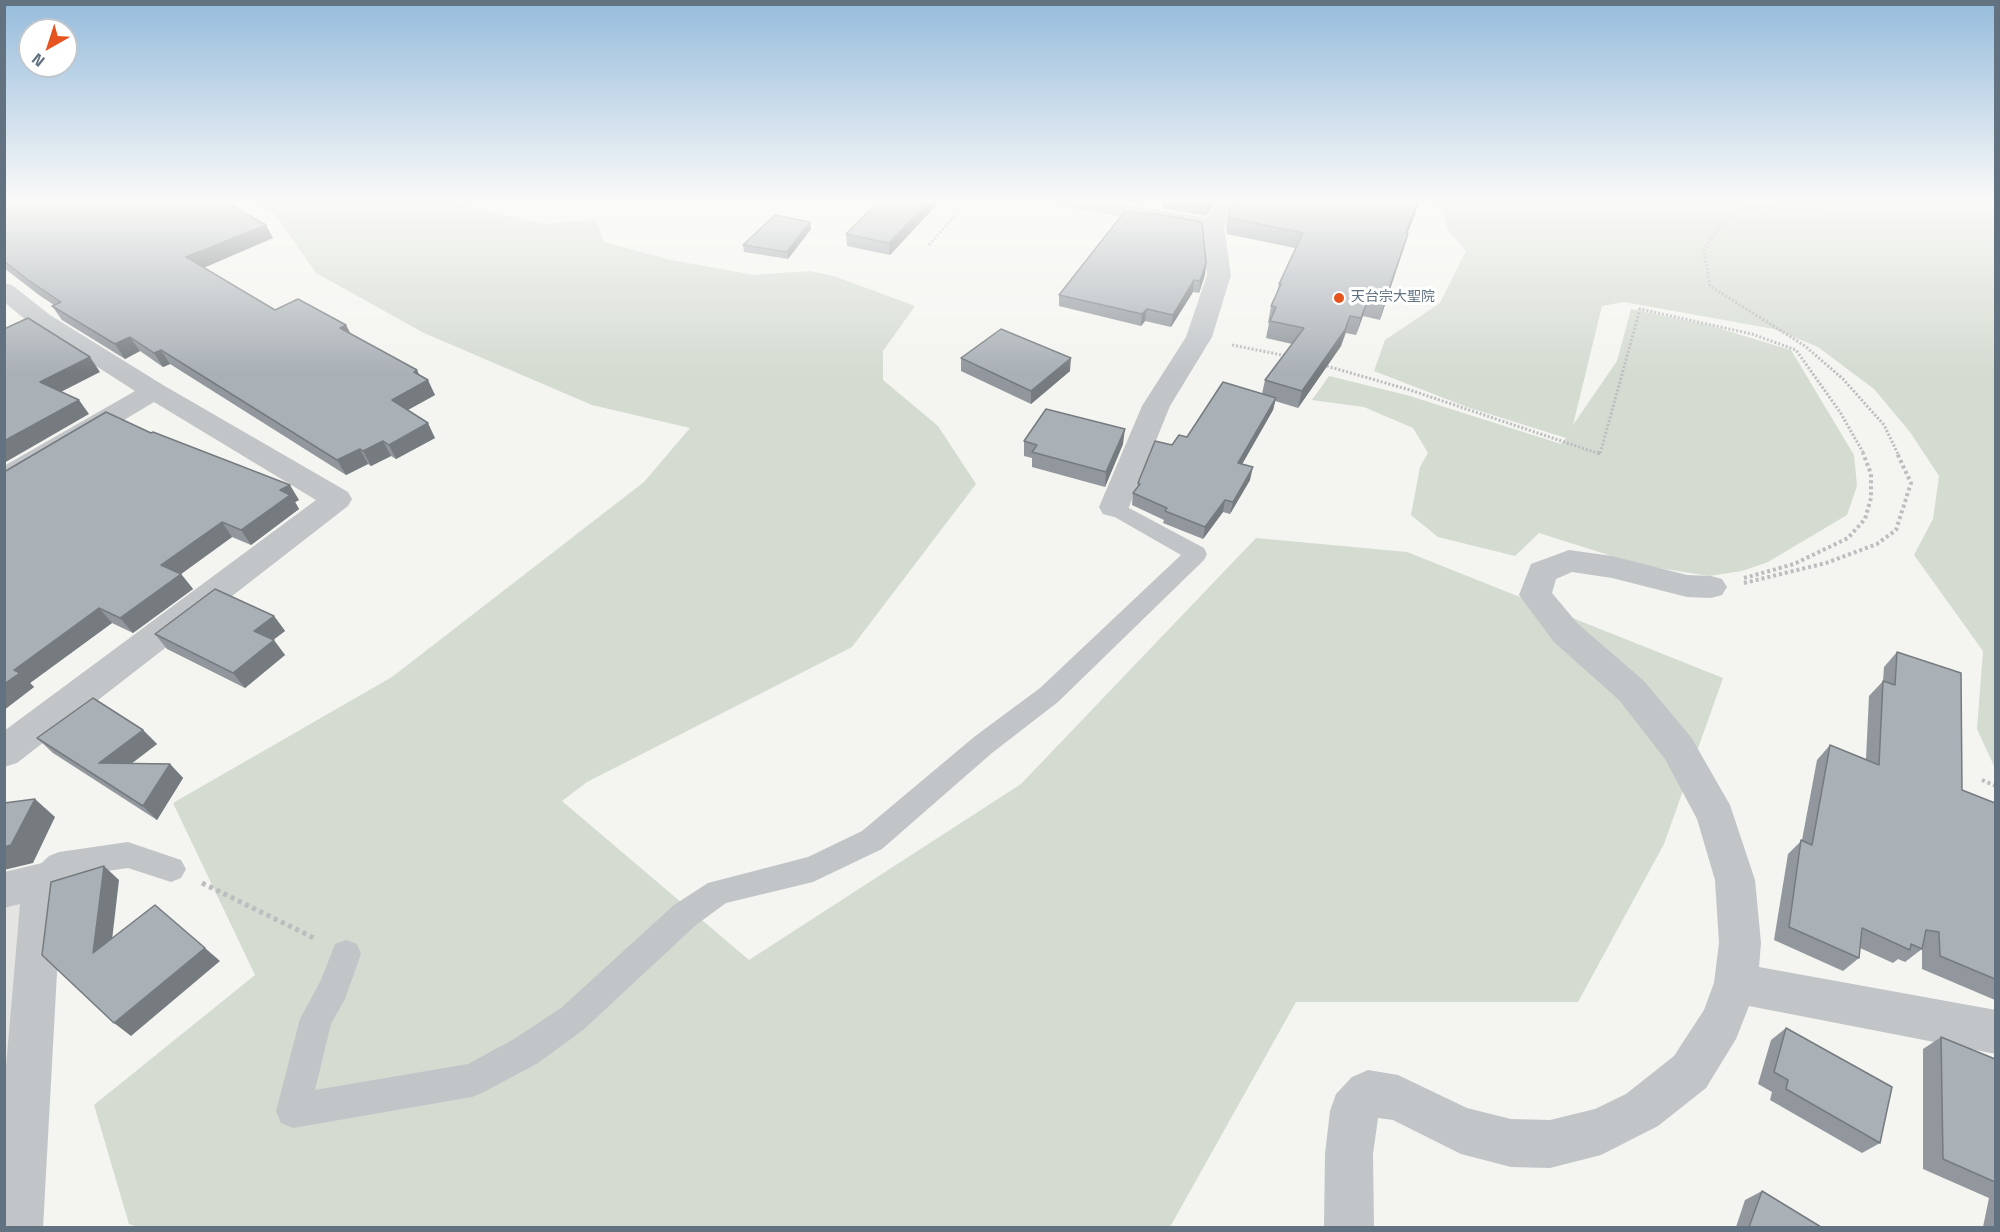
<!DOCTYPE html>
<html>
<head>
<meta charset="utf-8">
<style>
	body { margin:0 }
	#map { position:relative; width:2000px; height:1232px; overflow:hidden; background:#f4f4f0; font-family:"Titillium Web",sans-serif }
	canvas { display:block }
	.frame { position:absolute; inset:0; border:6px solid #627281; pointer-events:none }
	.north { position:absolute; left:18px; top:18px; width:60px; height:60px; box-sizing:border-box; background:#fff; border:2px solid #c0c7cd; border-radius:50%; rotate:219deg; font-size:16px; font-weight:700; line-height:24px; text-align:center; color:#627281 }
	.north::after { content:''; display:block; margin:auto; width:21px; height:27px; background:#e5541f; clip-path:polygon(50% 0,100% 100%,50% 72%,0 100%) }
</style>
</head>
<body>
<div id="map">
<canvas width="2000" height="1232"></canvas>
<div class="frame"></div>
<div class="north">N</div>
</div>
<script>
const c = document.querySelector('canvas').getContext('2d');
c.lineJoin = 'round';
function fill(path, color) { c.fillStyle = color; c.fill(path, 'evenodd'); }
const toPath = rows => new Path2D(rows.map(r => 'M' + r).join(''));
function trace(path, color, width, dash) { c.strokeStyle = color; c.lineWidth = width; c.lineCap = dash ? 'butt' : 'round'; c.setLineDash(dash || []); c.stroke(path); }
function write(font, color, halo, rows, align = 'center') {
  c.font = font + ' "Titillium Web","Noto Sans JP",sans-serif'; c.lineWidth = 6; c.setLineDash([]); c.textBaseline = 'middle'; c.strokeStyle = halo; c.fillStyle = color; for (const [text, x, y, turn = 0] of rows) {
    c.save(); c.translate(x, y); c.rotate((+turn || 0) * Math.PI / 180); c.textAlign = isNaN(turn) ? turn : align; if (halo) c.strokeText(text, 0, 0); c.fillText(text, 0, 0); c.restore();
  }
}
fill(toPath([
	[22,903,5,1104,5,904]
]), '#e4e5e3');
fill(toPath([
	[243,201,446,201,544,224,596,219,604,242,671,260,754,275,809,271,834,276,915,306,883,351,883,380,938,426,976,484,852,647,587,782,562,801,749,960,1021,784,1256,538,1407,552,1723,678,1664,844,1578,1002,1296,1002,1170,1227,138,1227,129,1224,94,1105,255,975,173,803,392,677,644,482,690,428,592,405,424,333,316,273,274,213],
	[1431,201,1995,201,1995,768,1977,729,1983,651,1914,555,1933,519,1939,476,1910,432,1874,389,1818,347,1774,329,1624,302,1602,306,1573,425,1617,361,1631,309,1708,325,1791,350,1854,455,1857,486,1847,515,1768,562,1742,571,1709,576,1640,565,1539,533,1515,556,1438,537,1411,515,1420,467,1428,453,1413,428,1364,407,1312,400,1329,376,1410,396,1561,444,1566,438,1467,407,1374,371,1385,340,1440,303,1466,251,1447,229,1442,211]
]), '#d4dbd1');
trace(toPath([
	[1816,201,1816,211,1746,207,1721,224,1704,250,1710,286,1805,346,1843,379,1884,425,1898,454],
	[929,245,968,201],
	[1232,345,1287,356],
	[1323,365,1410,390,1600,454,1640,309,1752,334,1796,350,1840,412,1864,454]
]), '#bbbdbf', 3, [2, 2]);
trace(toPath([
	[1597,453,1600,453],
	[1744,578,1794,564,1848,538,1865,519,1871,498,1871,474,1863,453],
	[1744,583,1826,563,1877,544,1896,530,1911,483,1897,453],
	[1982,780,1996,786]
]), '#bbbdbf', 4, [3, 3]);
trace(toPath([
	[202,883,314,938]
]), '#bbbdbf', 5, [4, 4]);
fill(toPath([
	[1114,500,1204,548,1207,554,1204,560,1058,702,992,753,882,849,813,882,726,903,696,925,583,1030,538,1063,484,1092,472,1097,293,1128,281,1123,276,1111,300,1019,321,980,335,944,346,940,357,944,361,954,345,999,331,1024,315,1090,468,1064,514,1039,561,1008,674,905,708,883,808,857,862,831,974,737,1040,688,1181,555,1106,512,1103,507,1106,502,1114,500],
	[128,842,181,860,186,869,181,878,171,882,128,868,66,877,52,890,42,894,32,890,27,881,32,872,49,856,59,852,128,842]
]), '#c1c5c8');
fill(toPath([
	[1055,201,1103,201,1207,218,1218,201,1240,201,1224,226,1231,275,1212,337,1170,406,1129,507,1125,514,1114,517,1103,514,1099,507,1142,406,1186,337,1207,275,1202,231,1066,207,1058,206,1055,201],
	[4,283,12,285,50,315,163,385,348,492,352,499,348,506,17,763,4,767,4,731,316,500,154,402,14,486,4,488,4,466,135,391,32,325,4,302,4,283],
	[1569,550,1612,556,1687,575,1711,576,1722,579,1727,587,1722,595,1711,598,1687,597,1612,578,1572,572,1556,579,1552,593,1578,624,1643,680,1691,737,1730,805,1755,880,1761,943,1759,967,1996,1010,1996,1054,1749,1006,1736,1039,1706,1088,1658,1126,1601,1155,1550,1168,1511,1167,1461,1154,1393,1120,1378,1118,1373,1154,1374,1228,1324,1228,1325,1154,1330,1111,1336,1094,1352,1077,1368,1070,1398,1075,1467,1108,1511,1119,1550,1120,1595,1109,1626,1094,1674,1056,1704,1010,1714,983,1719,943,1715,880,1697,819,1665,759,1619,700,1554,642,1519,595,1531,564,1569,550],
	[42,863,56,868,62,881,43,1228,4,1228,4,1090,20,904,4,908,4,872,42,863]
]), '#c1c5c8');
fill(toPath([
	[4,201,266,225,273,238,203,268,275,310,346,325,351,334,420,375,435,395,407,410,435,438,396,459,391,456,371,466,368,464,346,475,170,364,163,367,140,351,125,359,62,320,52,306,54,305,39,295,4,268],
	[940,201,890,255,847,246,846,234],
	[1162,201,1217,201,1206,216,1162,208],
	[1235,201,1420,201,1407,234,1403,250,1380,320,1363,316,1356,335,1346,333,1341,346,1298,408,1275,401,1273,410,1242,464,1250,480,1230,514,1223,512,1203,539,1163,523,1164,520,1132,505,1133,493,1137,489,1138,483,1172,445,1187,437,1262,394,1265,380,1292,344,1266,338,1269,323,1268,323,1271,306,1277,292,1279,284,1295,248,1227,234,1226,227,1229,211],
	[810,222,811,229,788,259,744,252,743,245],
	[1206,263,1205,275,1199,293,1193,292,1171,327,1145,321,1141,326,1059,306,1059,295],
	[961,358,1070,371,1031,404,961,371],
	[1024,441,1123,444,1105,487,1032,467,1032,458,1024,456],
	[4,472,299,500,295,502,299,509,251,545,232,537,181,574,193,589,133,633,112,623,30,683,34,687,4,710],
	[274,616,285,631,273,640,285,655,245,688,167,649,155,634],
	[1897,652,1962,790,1995,803,1995,1000,1922,969,1922,949,1905,962,1898,959,1893,963,1860,948,1859,958,1843,971,1774,940,1788,854,1802,840,1817,760,1830,745,1866,759,1869,696,1883,681,1884,667],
	[143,730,157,744,132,763,170,764,183,778,157,820,53,753,37,738],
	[1786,1028,1880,1143,1862,1153,1770,1100,1772,1092,1758,1084,1771,1040],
	[1941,1037,1995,1059,1995,1227,1983,1227,1989,1198,1923,1169,1923,1049],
	[1762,1191,1821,1227,1736,1227,1745,1200]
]), '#91979d');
fill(toPath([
	[929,201,940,201,890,255,889,243],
	[1208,201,1217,201,1206,216],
	[1418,201,1420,201,1401,250,1406,233],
	[810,222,811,229,788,259,787,252],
	[266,225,273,238,194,272,186,257],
	[1408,234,1403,250,1380,320,1384,303],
	[1206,263,1205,275,1199,293,1200,281],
	[1194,280,1193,292,1171,327,1173,315],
	[1368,299,1363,316,1356,335,1361,318],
	[1147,309,1145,321,1141,326,1142,314],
	[1350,316,1341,346,1298,408,1302,391],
	[346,325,353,340,340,328],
	[130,337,140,351,125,359,115,344],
	[161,350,170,364,163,367,154,353],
	[90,357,100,372,51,397,40,382],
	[1071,358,1070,371,1031,404,1031,391],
	[417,370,423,383,428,380,435,395,399,415,392,400,414,372],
	[1276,398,1273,410,1236,475,1238,463],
	[79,400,89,414,4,463,4,441],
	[428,423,435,438,396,459,389,445],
	[1125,429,1123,444,1105,487,1106,472],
	[383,441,391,456,371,466,363,451],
	[360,449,368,464,346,475,337,460],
	[1253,467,1250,480,1230,514,1233,502],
	[290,485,299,500,295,502,299,509,251,545,241,530,280,490],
	[1225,500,1223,512,1203,539,1205,527],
	[222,522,232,537,181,574,193,589,133,633,120,618,161,565],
	[99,608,112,623,30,683,34,687,4,710,4,684,14,670],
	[274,616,285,631,265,646,254,631],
	[274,640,285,655,245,688,233,673],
	[143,730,157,744,114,777,99,763],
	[170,764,183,778,157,820,143,806],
	[35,799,55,817,33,863,4,870,4,847],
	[104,866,119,880,109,966,93,953],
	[205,948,220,961,131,1036,114,1023]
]), '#767b7f');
const building = toPath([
	[4,201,223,201,266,225,186,257,275,310,298,299,346,325,340,328,417,370,414,372,428,380,392,400,428,423,389,445,383,441,363,451,360,449,337,460,161,350,154,353,130,337,115,344,52,306,61,302,28,280,4,261,4,201],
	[879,201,929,201,889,243,846,234,879,201],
	[1235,201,1418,201,1406,233,1408,234,1384,303,1368,299,1361,318,1350,316,1345,330,1302,391,1265,380,1304,328,1270,321,1276,307,1271,306,1281,284,1279,284,1303,233,1230,218,1229,211,1235,201],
	[1125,211,1150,215,1151,213,1202,222,1206,263,1200,281,1194,280,1173,315,1147,309,1142,314,1059,295,1125,211],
	[775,215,810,222,787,252,743,245,775,215],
	[28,318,90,357,40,382,79,400,4,441,4,329,28,318],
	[1001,329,1071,358,1031,391,961,358,1001,329],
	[1223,382,1276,398,1238,463,1253,467,1233,502,1225,500,1205,527,1165,511,1167,508,1133,493,1140,484,1138,483,1155,441,1172,445,1179,435,1187,437,1223,382],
	[1046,409,1125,429,1106,472,1032,452,1037,445,1024,441,1046,409],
	[106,412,151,433,153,432,290,485,280,490,290,495,241,530,222,522,161,565,181,574,120,618,99,608,14,670,20,673,4,684,4,472,106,412],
	[215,589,274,616,254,631,274,640,233,673,155,634,215,589],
	[1897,652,1961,673,1962,790,1995,803,1995,979,1940,956,1939,932,1926,930,1922,949,1911,944,1910,950,1862,928,1859,958,1789,927,1801,840,1812,845,1830,745,1879,765,1883,681,1895,685,1897,652],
	[93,698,143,730,99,763,170,764,143,806,37,738,93,698],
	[35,799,11,845,4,847,4,803,35,799],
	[104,866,93,953,155,905,205,948,114,1023,42,955,51,882,104,866],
	[1786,1028,1892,1087,1880,1143,1786,1089,1788,1080,1774,1072,1786,1028],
	[1941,1037,1995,1059,1995,1182,1943,1159,1941,1037],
	[1762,1191,1821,1227,1749,1227,1762,1191]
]);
fill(building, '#a9b0b6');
trace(building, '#767b7f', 1.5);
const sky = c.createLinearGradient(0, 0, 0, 373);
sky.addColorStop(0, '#95bbdc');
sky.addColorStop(0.54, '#fafaf8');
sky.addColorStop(1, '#fafaf800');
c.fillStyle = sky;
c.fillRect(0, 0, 2000, 373);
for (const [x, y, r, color] of [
	[1339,298,6,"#e5541f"]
]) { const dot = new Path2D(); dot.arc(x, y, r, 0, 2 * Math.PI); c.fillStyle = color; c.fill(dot); trace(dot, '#fff', 2); }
write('14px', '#627281', '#fff', [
	["天台宗大聖院",1351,298]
], 'left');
</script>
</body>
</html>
